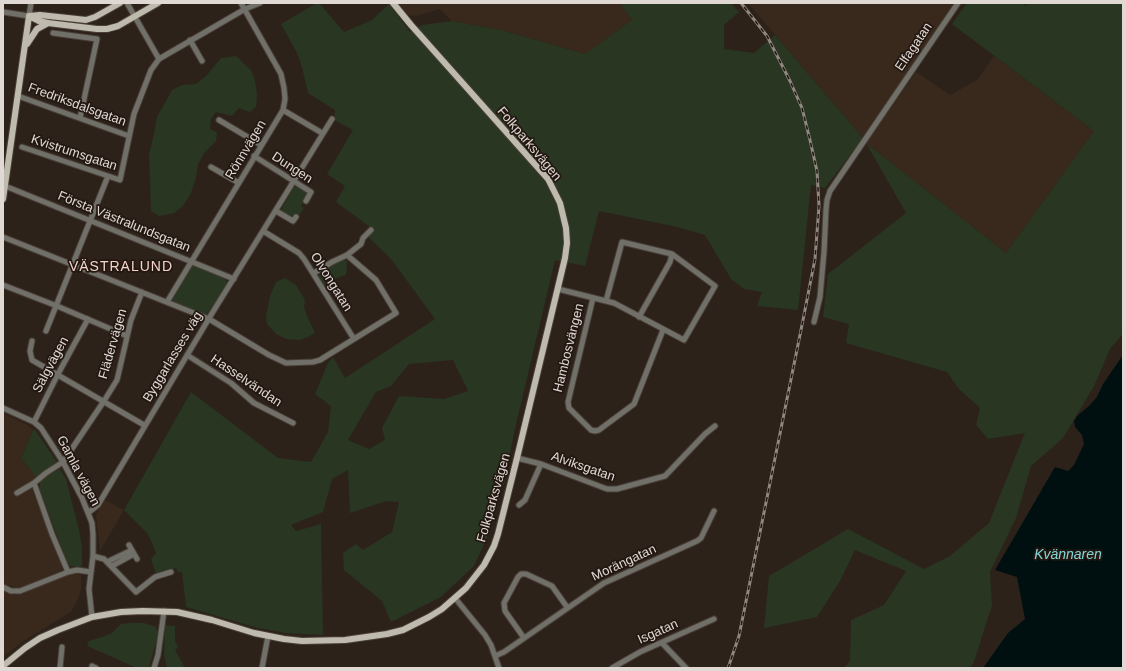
<!DOCTYPE html>
<html>
<head>
<meta charset="utf-8">
<style>
	body { margin:0 }
	#map { position:relative; width:1126px; height:671px; overflow:hidden; background:#2c221a; font-family:Helvetica,sans-serif }
	canvas { display:block }
	.frame { position:absolute; inset:0; border:4px solid #e0d8d3; pointer-events:none }
</style>
</head>
<body>
<div id="map">
<canvas width="1126" height="671"></canvas>
<div class="frame"></div>
</div>
<script>
const c = document.querySelector('canvas').getContext('2d');
c.lineJoin = 'round';
function fill(path, color) { c.fillStyle = color; c.fill(path, 'evenodd'); }
const toPath = rows => new Path2D(rows.map(r => 'M' + r).join(''));
function trace(path, color, width, dash) { c.strokeStyle = color; c.lineWidth = width; c.lineCap = dash ? 'butt' : 'round'; c.setLineDash(dash || []); c.stroke(path); }
function write(font, color, halo, rows, align = 'center') {
  c.font = font + ' Helvetica,sans-serif'; c.lineWidth = 3.5; c.setLineDash([]); c.textBaseline = 'middle'; c.strokeStyle = halo; c.fillStyle = color; for (const [text, x, y, turn = 0] of rows) {
    c.save(); c.translate(x, y); c.rotate((+turn || 0) * Math.PI / 180); c.textAlign = isNaN(turn) ? turn : align; if (halo) c.strokeText(text, 0, 0); c.fillText(text, 0, 0); c.restore();
  }
}
fill(toPath([
	[398,3,620,3,632,20,585,54,501,30,452,21,440,9,416,16,407,15],
	[748,3,955,3,863,138],
	[994,56,1094,131,1006,253,866,143,916,72,950,95,977,80],
	[3,413,27,425,33,430,21,458,36,477,29,483,63,567,62,570,20,588,3,584],
	[105,500,124,510,100,551,96,515],
	[75,573,81,575,81,590,77,601,71,612,22,642,3,657,3,591,13,595,19,594,67,574]
]), '#39291d');
fill(toPath([
	[317,3,319,3,344,32,372,20,389,4,410,32,422,25,452,21,501,30,585,54,632,20,620,3,731,3,739,12,724,25,724,49,754,53,775,35,863,138,825,188,811,185,798,310,757,306,762,292,744,289,731,279,705,235,673,226,599,211,585,266,555,260,514,433,504,485,497,485,484,521,488,535,474,566,441,597,391,622,382,601,344,570,343,553,356,544,363,550,392,532,399,502,386,501,350,513,348,470,332,479,323,512,291,525,296,531,321,524,323,635,286,633,258,628,186,607,182,572,178,572,176,568,156,574,151,559,156,553,148,534,124,510,191,392,278,458,311,462,328,432,331,406,315,394,328,363,333,357,345,378,435,319,391,259,368,237,370,227,336,202,345,186,327,174,353,130,334,120,335,110,308,93,302,67,297,53,281,24],
	[453,360,468,391,444,399,399,396,382,428,385,440,369,449,348,440,376,392,391,386,409,364],
	[967,3,1021,3,1026,6,1028,3,1123,3,1123,334,1110,349,1094,386,1063,438,1031,466,1016,518,990,572,992,605,974,662,970,668,844,668,850,661,851,620,884,605,906,571,855,550,840,581,817,617,764,628,769,576,848,529,924,569,950,556,989,523,1025,433,988,439,976,425,980,408,959,389,947,372,846,343,849,324,823,317,828,274,906,213,866,143,1006,253,1094,131,952,24],
	[236,56,251,70,255,81,257,94,256,107,250,112,239,108,232,116,216,112,211,119,210,129,217,132,216,141,204,153,198,164,196,177,191,193,183,206,174,213,159,216,151,211,149,154,154,134,157,117,172,90,182,85,196,84,206,76,221,58],
	[294,187,297,187,308,193,301,206,304,208,299,216,295,214,292,218,282,212,282,208],
	[343,259,345,260,347,262,346,275,339,277,324,285,319,279,319,275],
	[192,266,196,266,223,277,227,282,226,287,207,314,205,315,172,301,173,295],
	[285,278,296,285,305,300,304,307,307,316,315,333,308,337,300,340,286,339,276,334,267,324,266,316,270,296,276,282],
	[33,430,35,430,57,462,36,477,21,458],
	[60,469,66,479,79,530,82,547,82,567,70,566,66,560,40,490,40,482,47,476],
	[129,623,144,623,156,627,158,632,156,643,149,668,137,668,87,646,89,641,102,637,112,633,121,624],
	[165,625,175,626,175,641,178,647,175,650,185,668,167,668,164,655]
]), '#283622');
fill(toPath([
	[1123,355,1123,668,983,668,1008,633,1025,619,1017,577,995,570,1055,467,1068,471,1074,465,1084,444,1082,435,1075,427,1074,421,1077,416,1089,406,1097,397,1103,384]
]), '#001011');
const minor = toPath([
	[127,3,159,59],
	[3,12,29,16,31,3],
	[53,33,97,39,80,118],
	[190,40,202,61],
	[18,96,129,136],
	[283,110,322,133],
	[219,120,261,145],
	[22,147,120,180,134,114,151,70,159,59,245,9,260,3],
	[254,156,311,192,306,201],
	[211,167,239,183],
	[5,186,234,279],
	[276,211,293,221,296,217],
	[263,231,299,253,304,259,354,339],
	[3,237,209,319,269,355,286,363,313,362,320,360,396,313,376,280,347,255,332,262,314,273],
	[347,255,361,244,363,238,371,230],
	[3,285,57,306,127,336],
	[558,289,606,301,622,242,672,254,715,286,684,340,614,303,606,301],
	[593,298,568,402,569,408,591,430,595,431,599,430,634,404,663,330],
	[167,302,283,110,285,99,284,88,281,74,241,3],
	[639,317,670,262,672,254],
	[814,322,820,297,824,252,826,210,827,200,830,191,958,3],
	[46,331,108,176],
	[32,341,30,351,32,360,144,425],
	[187,355,231,383,254,403,293,423],
	[3,408,34,422,41,428,63,462,82,498,92,523,93,534,93,556,89,589,92,617],
	[34,422,58,374,88,319],
	[517,458,541,464,607,489,617,489,665,476,705,434,715,426],
	[34,483,52,534,68,572],
	[17,493,34,483,46,473,63,462,104,401,117,380,131,320,142,292],
	[519,505,525,500,541,464],
	[88,513,98,505,211,315,332,119],
	[129,545,137,559],
	[93,556,104,559,136,592,155,577,171,572],
	[107,562,132,550],
	[112,566,134,554],
	[3,587,11,591,20,591,68,572,77,570,91,572],
	[455,598,485,635,491,645,499,668],
	[524,638,505,611,504,603,518,577,521,574,526,574,552,586,567,607],
	[662,643,686,668],
	[495,656,504,652,604,583,697,541,701,538,714,511],
	[92,666,96,668],
	[60,668,62,647],
	[154,668,158,655,164,611],
	[262,668,268,636],
	[612,668,640,652,714,619]
]);
const major = toPath([
	[29,16,39,21,48,23,97,29,107,29,118,26,158,3],
	[29,16,40,15,86,20,95,17,120,3],
	[27,44,37,29,48,23],
	[3,199,29,16],
	[3,666,25,648,40,638,58,630,92,617,121,612,143,611,177,612,212,620,254,633,284,639,302,641,345,640,387,634,403,630,429,617,442,609,466,588,484,565,494,546,498,534,517,458,565,258,567,243,566,228,560,203,548,179,411,25,393,3]
]);
trace(minor, '#493f38', 7);
trace(major, '#493f38', 8);
trace(minor, '#706f68', 5);
trace(major, '#bebaad', 6);
const rail = toPath([
	[728,668,739,636,803,320,815,259,819,206,817,171,810,140,802,108,790,81,767,36,741,3]
]);
trace(rail, '#908781', 3);
trace(rail, '#231811', 1.5, [4.5]);
write('13px', '#e0d8d3', '#231811', [
	["Elfagatan",914,47,-56],
	["Fredriksdalsgatan",77,105,20],
	["Folkparksvägen",529,144,50],
	["Rönnvägen",246,150,-59],
	["Kvistrumsgatan",74,153,18],
	["Dungen",292,168,33],
	["Första Västralundsgatan",124,222,22],
	["Olvongatan",331,282,58],
	["Flädervägen",113,344,-74],
	["Hambosvängen",569,348,-76],
	["Byggarlasses väg",173,357,-59],
	["Sälgvägen",51,365,-62],
	["Hasselvändan",246,381,34],
	["Alviksgatan",583,467,19],
	["Gamla vägen",78,471,62],
	["Folkparksvägen",494,498,-74],
	["Morängatan",624,563,-25],
	["Isgatan",658,632,-24]
]);
c.letterSpacing = '1px';
write('14px', '#f4d3c8', '#231811', [
	["VÄSTRALUND",121,267]
]);
c.letterSpacing = '0px';
write('italic 14px', '#81d7d8', '#231811', [
	["Kvännaren",1068,555]
]);
</script>
</body>
</html>
